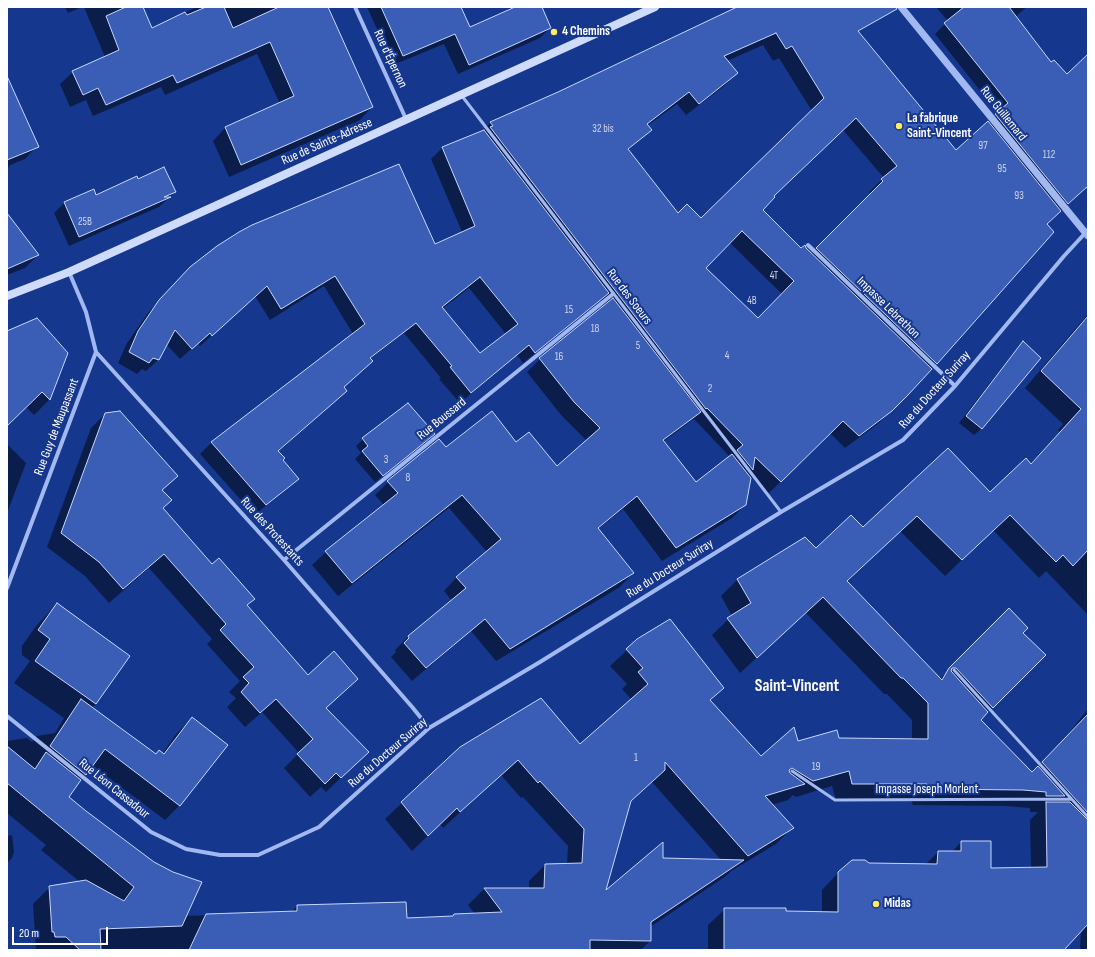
<!DOCTYPE html>
<html>
<head>
<meta charset="utf-8">
<style>
	body { margin:0 }
	#map { position:relative; width:1095px; height:957px; overflow:hidden; background:#16378e; font-family:"Sofia Sans Condensed",sans-serif }
	canvas { display:block }
	.frame { position:absolute; inset:0; border:8px solid #fff; pointer-events:none }
	.scale { position:absolute; left:12px; top:927px; width:96px; height:18px; box-sizing:border-box; border:2px solid #fff; border-top:0; padding-left:5px; font-size:12px; line-height:14px; white-space:nowrap; color:#fff; -webkit-text-stroke:3px #16378e; paint-order:stroke }
</style>
</head>
<body>
<div id="map">
<canvas width="1095" height="957"></canvas>
<div class="frame"></div>
<div class="scale">20 m</div>
</div>
<script>
const c = document.querySelector('canvas').getContext('2d');
c.lineJoin = 'round';
function fill(path, color) { c.fillStyle = color; c.fill(path, 'evenodd'); }
const toPath = rows => new Path2D(rows.map(r => 'M' + r).join(''));
function trace(path, color, width, dash) { c.strokeStyle = color; c.lineWidth = width; c.lineCap = dash ? 'butt' : 'round'; c.setLineDash(dash || []); c.stroke(path); }
function write(font, color, halo, rows, align = 'center') {
  c.font = font + ' "Sofia Sans Condensed",sans-serif'; c.lineWidth = 4; c.setLineDash([]); c.textBaseline = 'middle'; c.strokeStyle = halo; c.fillStyle = color; for (const [text, x, y, turn = 0] of rows) {
    c.save(); c.translate(x, y); c.rotate((+turn || 0) * Math.PI / 180); c.textAlign = isNaN(turn) ? turn : align; if (halo) c.strokeText(text, 0, 0); c.fillText(text, 0, 0); c.restore();
  }
}
fill(toPath([
	[65,7,82,7,68,13],
	[84,7,141,7,151,29,197,7,327,7,372,107,360,120,229,177,213,141,225,128,280,104,257,54,165,95,161,87,93,116,86,100,70,107,60,84,73,72,105,57],
	[367,7,460,7,470,28,504,13,510,7,541,7,550,28,540,38,458,74,444,44,393,65],
	[741,7,841,7,855,29,956,151,998,113,935,34,948,21,936,7,1027,7,1015,17,1051,64,1066,75,1088,56,1088,186,1046,225,936,363,879,423,845,448,830,433,768,494,751,477,745,505,732,518,662,561,623,509,598,529,633,573,620,587,496,661,471,631,412,681,391,657,396,652,395,650,408,637,452,601,444,591,457,577,487,552,449,508,338,596,312,565,326,552,384,505,375,495,388,482,446,448,516,443,557,467,587,441,561,415,527,372,540,359,605,306,600,300,523,363,517,355,460,403,439,379,441,378,404,333,370,359,343,387,346,391,278,452,282,460,298,479,286,490,254,515,200,454,211,443,353,334,324,286,270,320,255,296,200,346,198,343,180,359,166,344,158,360,146,371,142,369,137,374,118,363,127,343,148,313,178,280,435,245,462,232,431,159,442,148,481,132,490,123,559,93],
	[763,45,773,61,779,58,812,111,701,220,678,215,628,150,650,130,647,126,677,104,686,115,724,86,737,73,727,61],
	[843,130,884,178,869,192,871,194,811,254,801,249,762,210,773,196],
	[729,242,782,294,758,319,704,268],
	[469,288,506,334,480,354,442,309],
	[694,419,730,457,696,483,663,442,692,420],
	[7,116,37,146,25,159,10,165,7,169],
	[137,181,175,192,159,207,69,246,54,213,64,203,93,191,96,196],
	[7,215,38,255,25,268,7,275],
	[1088,314,1088,615,1046,571,1039,578,993,530,945,576,900,531,847,582,940,679,1009,610,1022,633,1044,655,979,720,1032,773,1061,743,1088,709,1088,950,1080,950,1081,930,1063,950,708,950,708,925,725,909,785,912,822,913,822,890,838,873,868,864,925,865,938,852,952,852,961,842,990,869,1031,868,1030,820,1038,812,1030,812,1030,808,1006,806,913,805,911,800,836,800,832,786,796,797,793,795,788,800,772,805,792,828,776,844,731,871,726,876,650,927,650,941,641,950,36,950,33,904,50,887,80,882,41,850,46,845,7,813,7,741,27,738,32,742,37,736,55,733,64,718,14,683,30,661,22,655,22,646,36,626,57,604,96,704,91,708,156,755,162,754,177,733,192,718,226,745,179,806,165,820,92,765,79,780,68,797,185,916,291,912,297,906,406,919,452,917,454,915,475,914,468,905,484,889,529,889,529,881,545,865,567,864,568,846,523,797,521,798,501,775,443,828,440,824,412,851,385,819,461,747,580,745,632,700,622,689,627,684,610,666,638,640,723,688,710,701,761,757,798,743,838,739,912,740,912,720,887,694,884,694,806,613,740,673,712,635,732,616,721,596,737,580,805,538,816,550,863,528,990,494,1030,464,1060,432,1058,430,1063,424,1025,388],
	[652,782,721,860,662,859,604,893,630,802],
	[7,332,67,353,49,400,34,415,26,407,7,425],
	[1023,342,982,428,974,435,959,423,1016,350],
	[105,414,176,476,161,491,162,508,307,676,357,679,325,709,353,766,326,792,321,787,310,797,284,768,299,753,262,712,245,727,227,707,236,698,229,692,240,681,207,644,212,639,149,568,109,603,85,576,47,547,91,428],
	[363,439,426,441,375,482,355,459,361,453,356,446],
	[7,444,26,463,7,513],
	[12,835,14,852,12,858,7,863,7,836]
]), '#0007');
const building = toPath([
	[126,7,143,7,152,28,185,12,187,15,206,7,224,7,233,28,279,7,328,7,373,107,241,165,225,127,294,96,270,42,177,83,173,75,106,105,98,88,83,95,72,71,119,50,106,16,126,7],
	[381,7,461,7,470,27,515,7,542,7,551,28,469,65,455,34,403,56,381,7],
	[737,7,896,7,897,9,858,31,956,150,988,121,1061,211,1047,224,1054,232,937,364,816,248,883,181,881,179,897,166,856,118,774,196,775,197,763,210,801,248,805,245,806,248,932,369,908,395,892,411,859,436,843,421,781,482,755,457,753,470,737,450,743,445,707,408,706,409,490,127,493,126,490,122,558,92,737,7],
	[776,33,786,49,792,46,824,98,701,218,687,204,678,213,628,149,652,130,647,124,689,92,699,104,738,73,724,56,776,33],
	[742,231,794,281,758,318,706,268,742,231],
	[964,7,1009,7,1051,62,1054,60,1067,74,1088,54,1088,186,1068,204,995,114,1008,103,944,23,964,7],
	[7,76,39,147,7,160,7,76],
	[484,130,609,293,535,353,529,345,471,393,450,367,452,366,416,323,370,358,373,361,344,387,347,391,278,451,285,458,283,460,299,479,266,505,211,442,365,324,335,276,281,309,267,286,212,336,210,333,192,349,175,330,159,360,153,358,149,363,129,352,138,331,159,300,190,267,217,246,239,232,252,225,399,164,435,244,475,226,442,147,484,130],
	[480,277,518,324,480,353,442,307,480,277],
	[164,167,176,192,164,197,171,197,79,237,64,202,94,189,96,195,137,176,138,179,164,167],
	[7,213,39,255,7,269,7,213],
	[613,298,701,412,663,440,696,482,732,454,751,478,746,505,676,548,637,496,598,528,634,573,510,649,485,619,426,668,404,643,409,638,408,636,466,588,456,577,501,539,462,495,352,583,325,551,398,493,387,481,439,439,446,447,492,411,516,442,529,432,557,466,600,428,574,402,539,358,613,298],
	[1088,316,1088,550,1073,566,1063,555,1056,562,1010,515,962,560,917,516,847,581,942,680,949,668,1009,608,1028,628,1023,633,1046,655,993,708,956,668,952,668,951,671,988,712,981,720,1032,772,1038,766,1065,796,1046,796,1046,792,1023,790,929,789,927,784,852,784,849,771,813,781,792,768,789,770,790,773,805,784,765,796,794,828,748,856,665,762,665,770,631,801,606,890,663,842,663,858,744,860,651,922,651,941,590,940,590,950,189,950,206,914,297,911,297,905,406,902,407,918,453,916,454,914,502,912,484,888,544,888,545,864,582,863,584,829,540,781,538,783,518,760,460,812,457,808,428,836,401,802,460,747,541,698,580,744,648,684,638,672,643,668,626,649,637,639,670,619,724,688,710,700,761,756,794,727,798,741,837,730,839,738,928,739,928,703,903,678,901,678,823,597,757,658,727,618,751,603,737,579,805,537,816,548,851,515,863,527,948,448,990,492,1026,458,1031,464,1081,409,1041,371,1088,316],
	[37,318,68,353,50,400,42,392,7,426,7,331,37,318],
	[1023,341,1041,358,982,429,966,416,1023,341],
	[408,403,435,434,383,476,362,451,368,446,362,438,408,403],
	[120,411,178,476,162,490,172,500,163,508,212,564,219,558,255,599,247,605,308,675,334,651,358,679,326,708,369,752,341,778,336,773,325,784,297,754,313,739,276,699,260,713,241,692,249,683,243,677,254,667,220,630,226,624,164,554,123,589,99,562,61,533,105,413,120,411],
	[57,603,130,656,96,704,35,661,50,639,38,630,57,603],
	[81,699,156,754,159,750,164,754,192,717,228,745,180,806,105,749,86,775,50,746,81,699],
	[1088,714,1088,813,1042,762,1088,714],
	[7,746,35,769,46,752,81,780,69,797,86,811,154,862,173,872,202,882,182,926,100,929,101,950,80,950,66,937,55,937,54,932,52,932,49,886,86,880,124,901,134,887,7,783,7,746],
	[1046,802,1070,802,1088,820,1088,924,1064,950,724,950,724,908,786,908,786,911,838,912,838,872,852,860,865,860,869,863,937,864,938,851,961,851,961,841,991,841,991,868,1047,867,1046,802]
]);
fill(building, '#3a5db5');
trace(building, '#c7d7fb', 1);
trace(toPath([
	[462,96,781,512],
	[954,670,1088,817],
	[792,771,835,800,1071,799]
]), '#a1b8f0', 3);
trace(toPath([
	[355,7,406,119],
	[808,245,955,386],
	[96,352,284,560,413,708,429,728],
	[284,560,613,294],
	[7,588,96,352,86,312,69,272],
	[7,716,151,832,186,849,220,855,258,855,319,827,429,728,540,662,781,512,903,440,955,386,1064,256,1088,230]
]), '#a1b8f0', 4);
trace(toPath([
	[901,7,1088,236]
]), '#a1b8f0', 7);
trace(toPath([
	[7,296,69,272,655,7]
]), '#cfdbfb', 8);
for (const [x, y, r, color] of [
	[554,32,4,"#ffea60"],
	[899,126,4,"#ffea60"],
	[876,904,4,"#ffea60"]
]) { const dot = new Path2D(); dot.arc(x, y, r, 0, 2 * Math.PI); c.fillStyle = color; c.fill(dot); trace(dot, '#16378e', 1.5); }
write('11px', '#ced6ec', null, [
	["32 bis",603,129],
	["97",983,146],
	["112",1049,155],
	["95",1002,169],
	["93",1019,196],
	["25B",85,222],
	["4T",774,276],
	["4B",752,301],
	["15",569,310],
	["18",595,329],
	["5",638,346],
	["4",727,356],
	["16",559,357],
	["2",710,389],
	["3",386,460],
	["8",408,478],
	["1",636,758],
	["19",816,767]
]);
write('bold 13px', '#fff', '#16378e', [
	["4 Chemins",562,32],
	["La fabrique",907,119],
	["Saint-Vincent",907,134],
	["Midas",884,904]
], 'left');
write('13px', '#fff', '#16378e', [
	["Rue d'Épernon",390,59,65],
	["Rue Guillemard",1003,114,51],
	["Rue de Sainte-Adresse",327,142,-24],
	["Rue des Soeurs",629,297,53],
	["Impasse Lebrethon",888,308,44],
	["Rue du Docteur Suriray",935,390,-48],
	["Rue Boussard",442,419,-39],
	["Rue Guy de Maupassant",57,427,-69],
	["Rue des Protestants",272,532,48],
	["Rue du Docteur Suriray",670,569,-32],
	["Rue du Docteur Suriray",388,753,-41],
	["Rue Léon Cassadour",114,789,39],
	["Impasse Joseph Morlent",927,790]
]);
write('bold 17px', '#fff', '#16378e', [
	["Saint-Vincent",797,687]
]);
</script>
</body>
</html>
